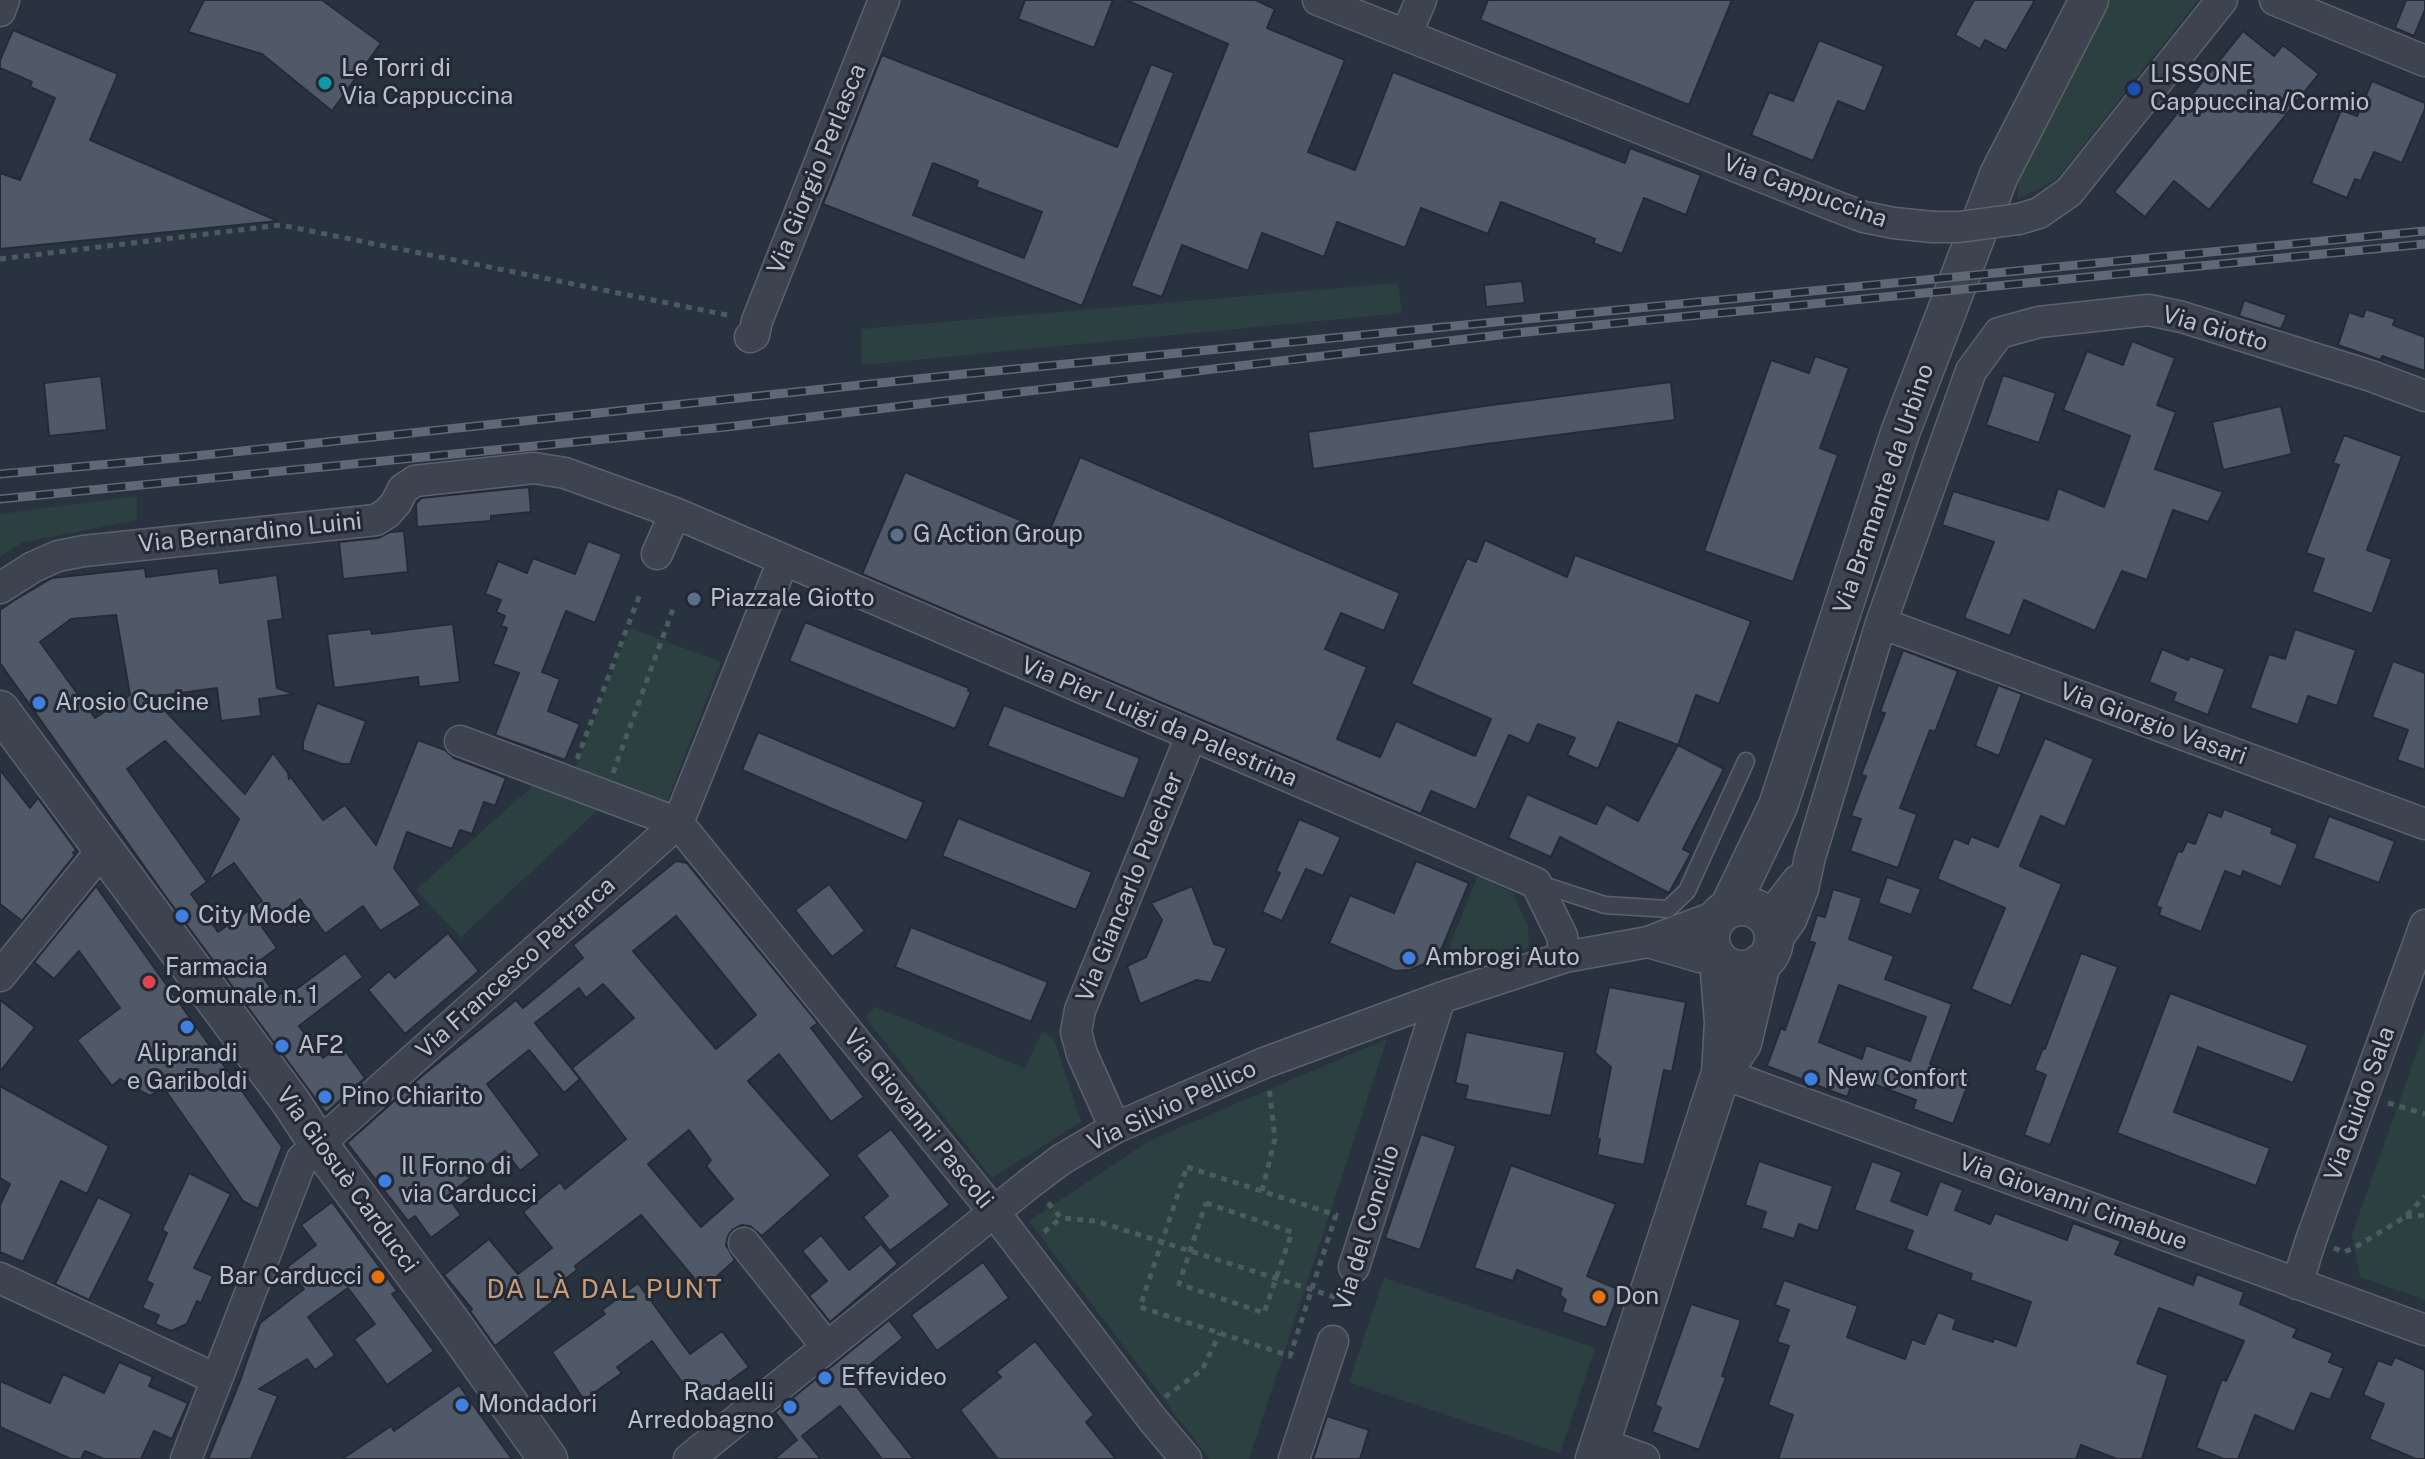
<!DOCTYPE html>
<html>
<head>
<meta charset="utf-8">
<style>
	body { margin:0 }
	canvas { display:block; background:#29323f }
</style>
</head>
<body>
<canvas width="2425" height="1459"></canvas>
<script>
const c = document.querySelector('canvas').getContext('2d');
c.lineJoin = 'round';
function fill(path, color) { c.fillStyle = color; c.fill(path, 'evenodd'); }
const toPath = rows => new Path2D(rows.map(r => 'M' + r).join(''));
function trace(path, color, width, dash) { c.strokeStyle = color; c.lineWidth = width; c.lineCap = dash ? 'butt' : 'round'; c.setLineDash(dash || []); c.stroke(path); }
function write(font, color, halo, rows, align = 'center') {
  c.font = font + ' "Public Sans",sans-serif'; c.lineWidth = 6; c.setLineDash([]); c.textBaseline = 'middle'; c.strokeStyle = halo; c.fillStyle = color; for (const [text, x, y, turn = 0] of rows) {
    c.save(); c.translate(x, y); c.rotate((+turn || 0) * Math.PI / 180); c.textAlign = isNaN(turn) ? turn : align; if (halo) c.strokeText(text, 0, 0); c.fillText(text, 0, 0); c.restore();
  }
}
fill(toPath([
	[2107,0,2198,0,2056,180,2018,199,2017,174],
	[1398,283,1402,313,862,365,861,329],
	[137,496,137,520,21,543,0,557,0,514],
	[630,628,721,662,666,804,574,772],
	[535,784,599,809,461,937,416,890],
	[1478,875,1513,893,1528,926,1529,948,1440,971],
	[875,1007,1025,1068,1042,1032,1054,1039,1081,1122,992,1178,865,1017],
	[2425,1030,2425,1300,2360,1277,2352,1234],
	[1387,1039,1249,1459,1209,1459,1029,1221,1149,1141],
	[1384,1278,1595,1348,1560,1453,1349,1382]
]), '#2c3f41');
const building = toPath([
	[204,0,322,0,381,43,332,111,262,54,188,32,204,0],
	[1025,0,1113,0,1094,48,1018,19,1025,0],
	[1126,0,1255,0,1275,9,1267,28,1345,60,1308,152,1355,170,1393,72,1625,163,1630,148,1701,175,1686,215,1644,198,1622,254,1593,243,1595,239,1501,202,1488,234,1421,208,1405,248,1337,222,1324,257,1262,233,1248,271,1182,245,1162,297,1131,286,1228,44,1126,0],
	[1488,0,1732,0,1689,105,1480,20,1488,0],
	[1974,0,2035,0,2006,51,1985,40,1980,49,1955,35,1974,0],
	[2406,0,2425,0,2425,10,2414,36,2395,28,2406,0],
	[13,30,118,74,90,140,278,221,0,249,0,173,20,180,55,98,30,87,32,82,0,68,0,60,13,30],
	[2243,31,2274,56,2283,45,2319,74,2209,210,2174,181,2145,217,2114,192,2243,31],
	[1819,40,1884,66,1865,112,1838,101,1813,161,1751,135,1769,92,1793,101,1819,40],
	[882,55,1117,147,1151,64,1174,73,1082,306,823,204,882,55],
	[933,163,978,181,976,187,1042,212,1024,258,913,215,933,163],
	[2372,81,2425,103,2425,109,2402,163,2374,152,2361,181,2355,179,2347,198,2311,183,2341,110,2357,116,2372,81],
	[1522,281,1525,303,1486,307,1484,285,1522,281],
	[2244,300,2287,315,2281,329,2239,316,2244,300],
	[2366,309,2395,319,2393,325,2425,337,2425,371,2382,356,2381,360,2338,345,2349,312,2363,317,2366,309],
	[2132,341,2175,358,2157,405,2176,412,2155,469,2223,492,2208,522,2173,510,2147,580,2122,571,2095,631,2024,600,2010,636,1964,618,1994,542,1942,525,1953,491,2048,520,2058,488,2104,507,2130,436,2063,410,2087,351,2123,365,2132,341],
	[1815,356,1849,368,1820,448,1838,455,1793,582,1704,551,1771,360,1809,373,1815,356],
	[2003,375,2056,393,2039,443,1986,425,2003,375],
	[101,376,107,430,49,436,44,383,101,376],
	[1671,382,1675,420,1479,445,1313,469,1308,432,1484,406,1671,382],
	[2281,406,2292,454,2223,470,2212,422,2281,406],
	[2344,435,2402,456,2367,550,2392,559,2372,614,2312,592,2324,559,2306,553,2339,465,2333,463,2344,435],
	[1080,457,1400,593,1384,631,1341,613,1325,649,1367,667,1337,739,1380,757,1396,721,1475,756,1491,719,1411,684,1467,558,1476,562,1485,540,1567,577,1575,555,1751,621,1719,704,1696,695,1678,745,1618,722,1598,769,1567,755,1575,738,1538,724,1529,744,1509,735,1476,810,1431,791,1421,814,862,574,905,472,1049,532,1080,457],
	[529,487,531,512,491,516,491,521,417,527,416,504,421,498,529,487],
	[404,531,408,572,343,579,339,542,378,538,390,532,404,531],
	[588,541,622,554,595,623,566,611,542,672,560,679,548,711,580,724,565,760,495,735,519,673,493,664,507,628,501,626,505,616,496,612,501,600,485,594,498,561,527,573,533,558,575,574,588,541],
	[145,568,146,577,218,568,220,583,277,575,283,619,268,621,277,688,294,694,259,699,261,716,221,721,217,688,152,697,245,794,273,753,288,773,289,779,290,776,323,820,345,805,376,845,418,740,445,750,454,758,506,778,495,806,484,802,472,834,460,830,452,849,407,832,394,868,421,905,380,931,363,906,325,934,300,899,262,927,277,948,254,965,277,996,287,989,291,993,345,953,363,977,299,1026,323,1058,341,1045,365,1078,326,1113,166,897,0,663,0,610,13,601,52,578,145,568],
	[116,615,130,695,95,718,40,642,71,619,116,615],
	[165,741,239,819,208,881,234,863,262,901,218,932,191,894,207,882,127,769,165,741],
	[805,622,969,688,968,691,971,692,955,729,789,661,805,622],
	[453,624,460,682,419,687,418,677,334,688,327,634,371,629,372,634,453,624],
	[2295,629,2356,650,2337,706,2308,696,2298,725,2250,708,2269,654,2285,659,2295,629],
	[2162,649,2188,660,2190,656,2225,669,2208,715,2173,701,2176,693,2149,682,2162,649],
	[1903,650,1958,671,1935,732,1930,730,1900,808,1917,814,1898,868,1850,851,1861,819,1851,816,1866,776,1861,775,1885,713,1880,712,1903,650],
	[2393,661,2425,673,2425,770,2397,760,2408,730,2372,717,2393,661],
	[1998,685,2022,694,1999,756,1975,746,1998,685],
	[317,703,366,721,350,764,342,764,303,750,303,742,317,703],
	[1004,705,1140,758,1124,799,987,746,1004,705],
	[758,732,924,802,907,841,742,770,758,732],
	[2045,738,2094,759,2065,827,2041,816,2020,866,2062,884,2011,1006,1971,989,2005,908,1937,879,1954,838,1968,844,1971,836,1998,847,2045,738],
	[1678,745,1724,769,1683,849,1691,853,1669,893,1560,837,1551,857,1508,838,1527,794,1596,824,1606,804,1638,821,1678,745],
	[0,770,30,808,38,798,76,850,73,853,75,855,22,921,0,904,0,770],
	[2224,809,2273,828,2271,833,2298,844,2281,887,2243,871,2241,877,2225,871,2201,932,2159,915,2161,908,2156,906,2178,851,2182,852,2187,841,2195,844,2208,812,2221,817,2224,809],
	[2329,816,2395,841,2379,883,2313,858,2329,816],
	[958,818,1092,872,1076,910,942,856,958,818],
	[1299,819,1341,837,1323,876,1306,869,1282,921,1262,912,1280,873,1276,871,1299,819],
	[676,861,687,863,818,1023,811,1028,864,1097,831,1122,779,1054,748,1081,831,1175,762,1236,750,1226,741,1225,732,1230,728,1236,726,1245,735,1260,703,1289,641,1215,575,1266,577,1270,554,1288,560,1296,495,1346,470,1311,472,1309,444,1275,489,1239,518,1274,552,1248,523,1212,560,1182,565,1189,626,1139,572,1068,634,1018,603,984,586,998,579,988,535,1023,580,1079,564,1093,529,1050,487,1084,540,1155,520,1171,505,1151,447,1196,461,1215,431,1238,415,1216,408,1221,347,1143,423,1075,516,1000,523,1008,583,958,573,945,676,861],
	[676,916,756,1015,716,1049,633,951,676,916],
	[689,1130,711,1160,706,1166,733,1199,701,1227,648,1164,689,1130],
	[1416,861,1469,883,1442,948,1431,961,1410,970,1395,971,1329,943,1350,895,1394,913,1416,861],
	[1887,877,1921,889,1911,915,1878,903,1887,877],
	[829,884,865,931,832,957,795,910,829,884],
	[96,886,282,1147,258,1209,243,1201,163,1087,150,1096,120,1079,112,1086,77,1040,120,1008,79,951,54,979,34,962,96,886],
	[1192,886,1214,944,1227,948,1211,983,1197,980,1140,1004,1127,966,1146,957,1162,920,1151,903,1192,886],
	[1833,889,1862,898,1849,939,1894,956,1885,979,1952,1004,1930,1064,1970,1079,1953,1124,1913,1109,1916,1100,1855,1077,1847,1097,1767,1066,1781,1028,1785,1030,1815,943,1809,941,1817,915,1825,917,1833,889],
	[1839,985,1926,1017,1910,1061,1866,1045,1862,1059,1819,1042,1839,985],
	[911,927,1048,982,1031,1022,895,967,911,927],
	[448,933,479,971,405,1034,368,990,389,971,395,978,448,933],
	[2081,953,2118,967,2050,1145,2024,1135,2046,1075,2034,1070,2043,1048,2045,1049,2081,953],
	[1609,987,1686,1002,1672,1072,1664,1070,1644,1165,1597,1155,1600,1139,1597,1139,1611,1067,1595,1053,1609,987],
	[2170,993,2308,1045,2293,1083,2198,1047,2174,1112,2270,1148,2256,1186,2117,1133,2170,993],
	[0,1000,35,1027,0,1072,0,1000],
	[1466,1032,1565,1052,1551,1116,1465,1099,1468,1086,1455,1083,1466,1032],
	[0,1086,109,1146,87,1194,61,1181,23,1262,0,1252,0,1205,10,1184,0,1178,0,1086],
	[891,1129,950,1205,890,1251,863,1217,888,1196,856,1155,891,1129],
	[1421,1134,1456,1146,1420,1250,1385,1238,1421,1134],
	[1759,1161,1833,1186,1818,1231,1799,1224,1794,1239,1761,1228,1766,1212,1745,1205,1759,1161],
	[1872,1161,1902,1172,1891,1201,1927,1215,1940,1181,1963,1190,1955,1210,1990,1224,1995,1213,2067,1240,2073,1223,2121,1241,2115,1254,2193,1285,2197,1274,2244,1292,2240,1304,2297,1329,2293,1337,2333,1353,2329,1362,2344,1368,2330,1400,2311,1393,2294,1432,2255,1415,2238,1459,2224,1459,2196,1448,2222,1379,2226,1381,2244,1341,2159,1308,2137,1363,2168,1375,2142,1459,2117,1459,2081,1445,2076,1459,1778,1459,1793,1415,1768,1405,1789,1346,1777,1342,1789,1310,1775,1305,1784,1280,1858,1306,1847,1337,1905,1359,1912,1339,1924,1344,1938,1312,1956,1319,1953,1329,1993,1342,1994,1338,2016,1346,2031,1302,1970,1280,1972,1274,1906,1249,1913,1231,1854,1210,1872,1161],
	[1511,1165,1616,1204,1587,1276,1620,1290,1606,1328,1562,1312,1566,1300,1560,1295,1562,1289,1517,1270,1513,1281,1474,1268,1511,1165],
	[189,1173,231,1194,194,1268,213,1276,201,1303,197,1301,187,1324,171,1331,155,1324,159,1315,142,1308,153,1284,146,1281,167,1233,162,1230,189,1173],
	[98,1197,132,1214,89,1300,55,1284,98,1197],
	[332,1202,397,1291,392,1294,434,1351,387,1385,354,1339,375,1324,348,1288,308,1317,335,1355,315,1370,307,1359,259,1389,278,1396,251,1459,208,1459,240,1381,260,1323,304,1289,287,1267,316,1245,301,1225,332,1202],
	[821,1235,849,1270,881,1244,898,1264,830,1322,809,1296,827,1281,802,1251,821,1235],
	[983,1262,1009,1298,937,1351,911,1315,983,1262],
	[638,1283,690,1354,722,1331,749,1367,698,1404,652,1341,617,1367,622,1373,584,1400,552,1352,605,1314,602,1310,638,1283],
	[1691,1304,1741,1320,1722,1376,1726,1377,1699,1450,1652,1432,1661,1408,1655,1405,1691,1304],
	[889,1320,903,1338,867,1367,872,1373,856,1386,914,1459,882,1459,840,1406,802,1436,821,1459,774,1459,797,1440,775,1412,889,1320],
	[1035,1341,1094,1415,1086,1422,1116,1459,998,1459,960,1410,1001,1377,996,1372,1035,1341],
	[2395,1357,2425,1370,2425,1459,2416,1459,2369,1439,2384,1404,2363,1395,2378,1360,2391,1365,2395,1357],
	[119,1362,153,1377,149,1386,188,1403,172,1439,154,1431,141,1459,104,1459,85,1451,81,1459,71,1459,0,1427,0,1381,50,1403,63,1374,104,1393,119,1362],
	[459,1385,512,1459,342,1459,391,1426,394,1431,459,1385],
	[1327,1416,1369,1430,1360,1459,1313,1459,1327,1416]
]);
fill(building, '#505968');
trace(building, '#242b37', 2);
const service = toPath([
	[1537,883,1605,905,1668,909,1687,891,1746,761]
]);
const minor = toPath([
	[1318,0,1835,206,1864,217,1894,223,1932,227],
	[2275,0,2425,61],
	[0,11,4,0],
	[1406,35,1421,0],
	[2019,219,2039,213,2069,192,2222,0],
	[750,337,754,335,757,321,884,0],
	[657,554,675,513,1536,883,1562,936,1565,957],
	[0,588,33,567,58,556,84,551,376,520,387,513,396,503,403,489,415,481,534,468,565,473,675,513],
	[1881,623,2425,824],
	[460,741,678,823,994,1212,1153,1420,1186,1459],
	[1764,915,1777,907,1798,880],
	[1648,942,1700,957,1716,956],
	[1773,945,1791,920,1803,889,1810,857,1881,623,1971,371,1999,333,2039,322,2149,310,2182,317,2371,376,2425,396],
	[0,976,103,849],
	[1721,1073,2425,1330],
	[1115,1128,1082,1054,1076,1032,1080,1010,1191,736],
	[744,1243,827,1347],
	[1354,1267,1440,998],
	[0,1278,216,1379],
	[2297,1284,2311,1240,2425,925],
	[1600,1443,1644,1459],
	[186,1459,302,1159,678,823,783,561],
	[689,1459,1030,1183,1062,1159,1115,1128,1264,1063,1440,998,1565,957,1648,942,1719,915],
	[1294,1459,1333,1341]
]);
const tertiary = toPath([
	[0,710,291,1102,319,1145,455,1328,548,1459],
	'1710 938a32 32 0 1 1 64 0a32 32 0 1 1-64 0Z',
	[1729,908,1778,806,1900,433,1999,175,2089,0],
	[1728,1064,1742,1043,1761,963],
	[1595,1459,1721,1073,1724,1022,1719,960]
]);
trace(service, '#5b626d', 19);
trace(minor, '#5b626d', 33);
trace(tertiary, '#5b626d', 41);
trace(toPath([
	[0,259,281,225,732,316],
	[577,759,640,594],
	[613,773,673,609],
	[2388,1103,2425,1114],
	[1187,1167,1336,1215,1290,1356,1140,1307,1187,1167],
	[1262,1191,1275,1139,1269,1087],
	[1048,1203,1061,1218,1096,1221,1344,1300],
	[1206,1203,1292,1232,1264,1313,1179,1284,1206,1203],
	[2406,1217,2425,1215],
	[1044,1232,1061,1218],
	[2334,1248,2344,1252,2354,1248,2405,1217,2425,1196],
	[1165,1397,1202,1370,1220,1333]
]), '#4b5c5f', 5, [6, 6]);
trace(service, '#3d444f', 16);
trace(minor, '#3d444f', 30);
trace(tertiary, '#3d444f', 38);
const rail = toPath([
	[0,474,186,457,964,374,2425,231],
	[0,499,726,427,1516,333,2425,244]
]);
trace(rail, '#606876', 9);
trace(rail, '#222935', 6, [18]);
const minorBridge = toPath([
	[1932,227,1959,227,2019,219]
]);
trace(minorBridge, '#5b626d', 33, []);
trace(minorBridge, '#3d444f', 30);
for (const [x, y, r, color] of [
	[325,83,8,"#0f9aa8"],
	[2134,89,8,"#1a4fb4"],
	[897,535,8,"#5c6f8a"],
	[694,599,8,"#5c6f8a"],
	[39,703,8,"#3f7fe0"],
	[182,916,8,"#3f7fe0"],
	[1409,958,8,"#3f7fe0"],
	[149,982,8,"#e0444e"],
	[187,1027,8,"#3f7fe0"],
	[282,1046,8,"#3f7fe0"],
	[1811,1079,8,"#3f7fe0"],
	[325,1097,8,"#3f7fe0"],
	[385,1181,8,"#3f7fe0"],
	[378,1277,8,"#e8710a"],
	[1599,1297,8,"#e8710a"],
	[825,1378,8,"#3f7fe0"],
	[462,1405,8,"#3f7fe0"],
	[790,1407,8,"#3f7fe0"]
]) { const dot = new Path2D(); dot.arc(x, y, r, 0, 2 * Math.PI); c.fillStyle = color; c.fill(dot); trace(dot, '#222935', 3); }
write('24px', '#babfca', '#222935', [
	["Le Torri di",341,69],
	["Via Cappuccina",341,97],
	["LISSONE",2150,75],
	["Cappuccina/Cormio",2150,103],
	["G Action Group",913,535],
	["Piazzale Giotto",710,599],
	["Arosio Cucine",55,703],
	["City Mode",198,916],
	["Ambrogi Auto",1425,958],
	["Farmacia",165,968],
	["Comunale n. 1",165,996],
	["AF2",298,1046],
	["Aliprandi",187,1054,"center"],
	["e Gariboldi",187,1082,"center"],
	["New Confort",1827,1079],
	["Pino Chiarito",341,1097],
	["Il Forno di",401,1167],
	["via Carducci",401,1195],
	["Bar Carducci",362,1277,"right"],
	["Don",1615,1297],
	["Effevideo",841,1378],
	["Radaelli",774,1393,"right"],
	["Arredobagno",774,1421,"right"],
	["Mondadori",478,1405]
], 'left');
write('24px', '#babfca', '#222935', [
	["Via Giorgio Perlasca",817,169,-68],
	["Via Cappuccina",1805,191,20],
	["Via Giotto",2215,329,16],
	["Via Bramante da Urbino",1884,489,-71],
	["Via Bernardino Luini",250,533,-6],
	["Via Pier Luigi da Palestrina",1159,722,23],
	["Via Giorgio Vasari",2153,724,20],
	["Via Giancarlo Puecher",1130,887,-68],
	["Via Francesco Petrarca",516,968,-42],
	["Via Guido Sala",2360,1104,-70],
	["Via Silvio Pellico",1172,1106,-25],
	["Via Giovanni Pascoli",918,1119,51],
	["Via Giosuè Carducci",347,1180,54],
	["Via Giovanni Cimabue",2073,1202,20],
	["Via del Concilio",1367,1228,-73]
]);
c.letterSpacing = '2px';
write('26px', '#cb9d74', '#222935', [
	["DA LÀ DAL PUNT",605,1290]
]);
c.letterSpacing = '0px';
</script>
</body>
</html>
